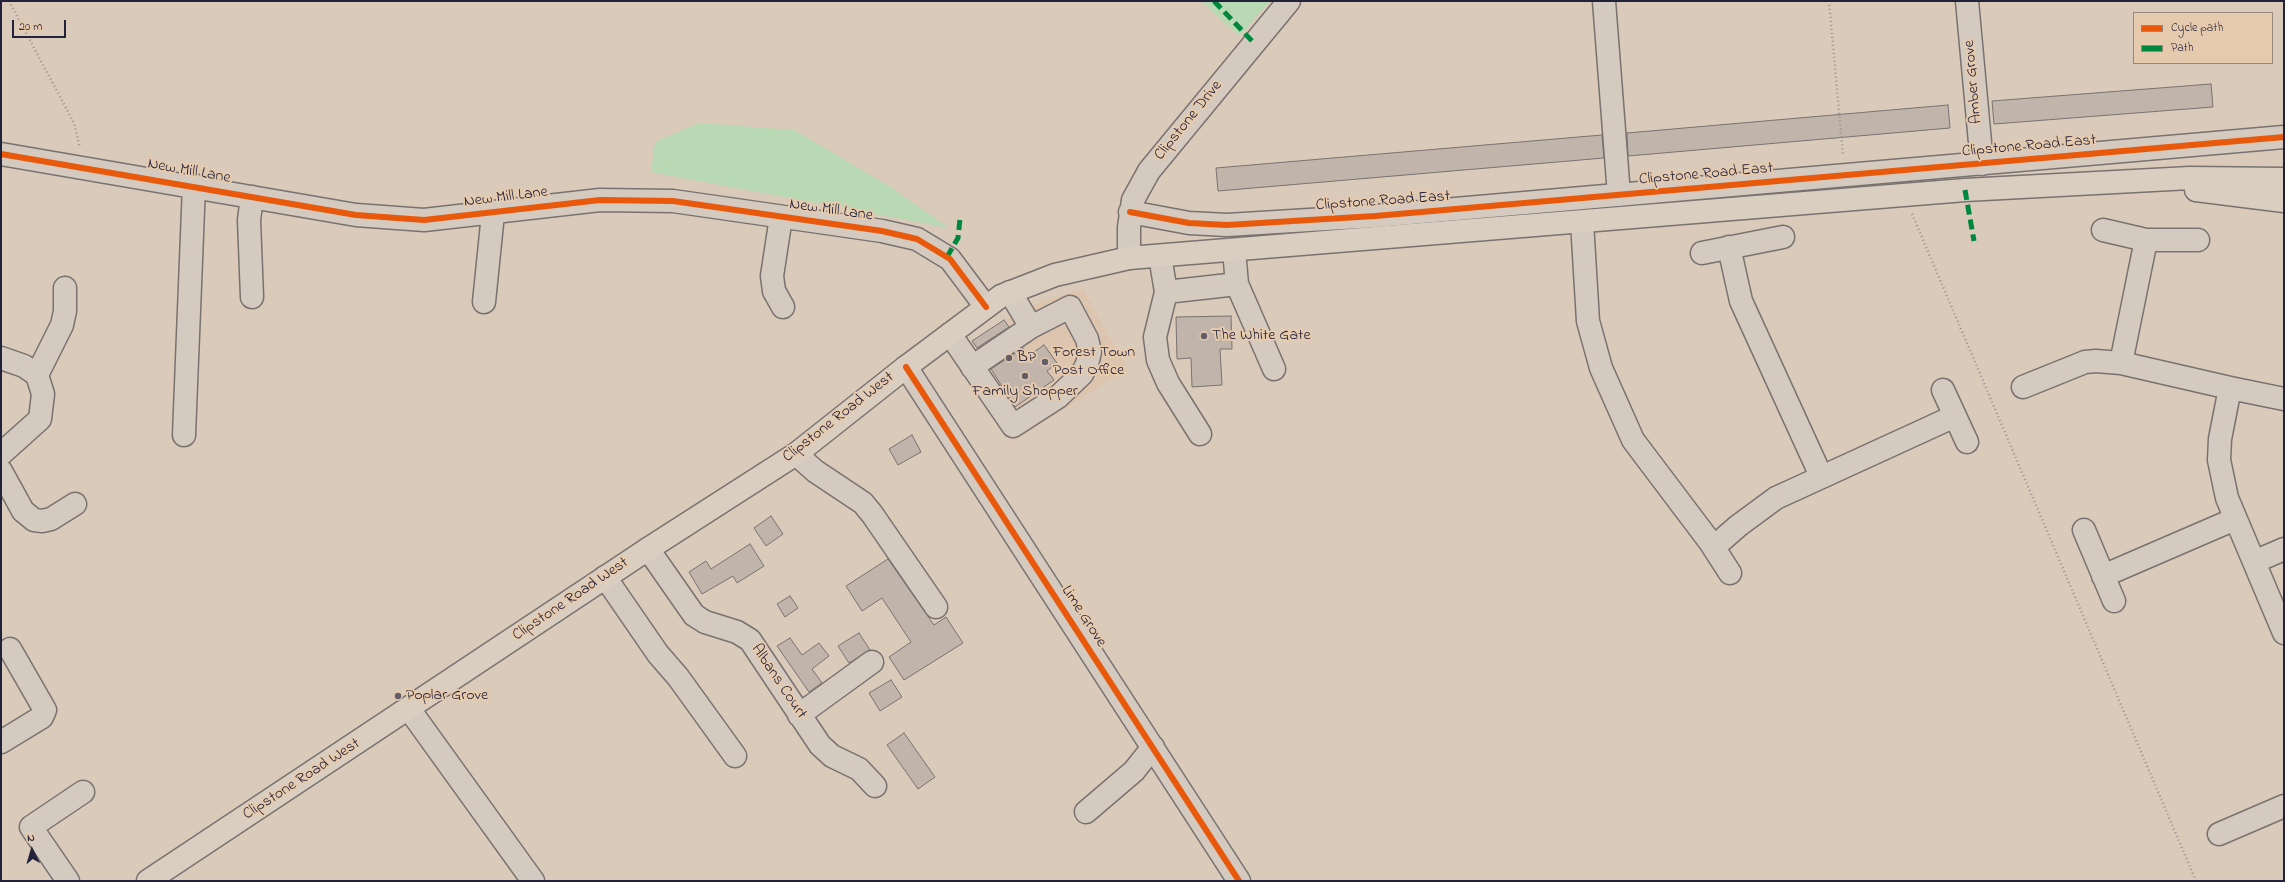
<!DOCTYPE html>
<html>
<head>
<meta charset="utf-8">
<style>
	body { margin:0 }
	#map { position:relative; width:2285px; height:882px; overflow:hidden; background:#d9caba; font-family:"Indie Flower",sans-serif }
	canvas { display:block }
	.frame { position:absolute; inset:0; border:2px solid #22223b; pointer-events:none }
	.legend { position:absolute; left:2133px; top:12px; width:140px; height:52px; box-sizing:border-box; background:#e6caad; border:1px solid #98877f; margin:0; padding:5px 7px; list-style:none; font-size:12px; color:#22223b }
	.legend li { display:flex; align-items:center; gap:8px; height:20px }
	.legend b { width:20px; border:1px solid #98877f }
	.north { position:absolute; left:12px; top:830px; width:40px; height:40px; -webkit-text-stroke:3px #e6caad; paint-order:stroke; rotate:355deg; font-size:11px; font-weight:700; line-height:16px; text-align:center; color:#22223b }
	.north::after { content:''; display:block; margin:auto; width:14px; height:18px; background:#22223b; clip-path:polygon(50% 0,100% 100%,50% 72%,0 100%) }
	.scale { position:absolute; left:12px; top:20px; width:54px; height:18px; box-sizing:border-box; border:2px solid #22223b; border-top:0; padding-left:5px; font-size:12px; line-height:14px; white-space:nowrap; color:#22223b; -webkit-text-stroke:3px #e6caad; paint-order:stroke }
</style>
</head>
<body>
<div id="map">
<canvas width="2285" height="882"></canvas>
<div class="frame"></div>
<ul class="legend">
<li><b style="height:5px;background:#e8590c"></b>Cycle path</li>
<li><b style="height:5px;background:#00873e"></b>Path</li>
</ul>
<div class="north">N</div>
<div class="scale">20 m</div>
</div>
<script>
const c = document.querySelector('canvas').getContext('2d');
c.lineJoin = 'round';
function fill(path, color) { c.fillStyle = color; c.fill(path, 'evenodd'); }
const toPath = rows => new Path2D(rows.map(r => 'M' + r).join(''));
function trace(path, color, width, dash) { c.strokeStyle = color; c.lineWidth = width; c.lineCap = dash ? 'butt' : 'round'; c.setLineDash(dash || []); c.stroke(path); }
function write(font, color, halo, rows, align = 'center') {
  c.font = font + ' "Indie Flower",sans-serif'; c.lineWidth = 4; c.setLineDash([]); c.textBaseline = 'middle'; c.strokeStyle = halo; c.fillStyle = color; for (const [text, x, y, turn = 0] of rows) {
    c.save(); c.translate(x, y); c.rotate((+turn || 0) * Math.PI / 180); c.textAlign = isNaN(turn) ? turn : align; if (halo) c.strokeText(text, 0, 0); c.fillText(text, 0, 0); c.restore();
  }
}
fill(toPath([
	[1083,289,1127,369,1013,442,952,357,1012,316,1045,300]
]), '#dcc4ae');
fill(toPath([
	[1201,1,1270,1,1239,36],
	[699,123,794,130,889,186,949,228,651,172,655,142]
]), '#b9d8b4');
const building = toPath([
	[2211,84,2213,107,1994,124,1992,101,2211,84],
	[1948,105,1950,128,1628,156,1627,133,1948,105],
	[1602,135,1604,158,1218,191,1216,168,1602,135],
	[1231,316,1232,349,1220,349,1222,385,1192,387,1191,358,1177,359,1176,317,1231,316],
	[1004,320,1009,327,977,348,972,341,1004,320],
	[1044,345,1057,363,1047,371,1054,380,1015,407,991,369,1023,348,1028,356,1044,345],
	[912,435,921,452,898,465,889,449,912,435],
	[771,516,783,534,766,546,754,528,771,516],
	[750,544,764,566,737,583,733,576,702,594,689,572,706,561,711,569,750,544],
	[888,559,934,625,946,617,963,643,904,680,889,657,911,642,882,598,862,611,846,586,888,559],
	[790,596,798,608,785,617,777,604,790,596],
	[859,633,870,650,849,663,838,646,859,633],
	[790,638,802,655,819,643,829,656,812,669,822,683,809,692,777,646,790,638],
	[891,680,902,697,880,711,869,693,891,680],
	[904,733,935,777,918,789,887,745,904,733]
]);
fill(building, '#c1b4aa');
trace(building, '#797270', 1);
const minor = toPath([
	[1604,1,1619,195],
	[1967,1,1982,164],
	[1,154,356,215,424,220,600,200,673,201,882,231,917,239,950,259,986,307],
	[252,197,249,220,252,297],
	[1130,212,1189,223,1227,225,1375,216,2284,137],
	[781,217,772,276,774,291,783,307],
	[1582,222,1588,321,1601,368,1633,440,1710,542,1730,573],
	[2103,230,2146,240,2198,240],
	[2146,240,2121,363,2230,388],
	[1729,247,1741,301,1821,476],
	[1702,253,1783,237],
	[1160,256,1166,292,1237,284,1234,250],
	[1129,258,1129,227,1133,200,1149,171,1289,1],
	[1237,284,1274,369],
	[1010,292,1031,327],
	[1166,292,1155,337,1158,360,1168,383,1200,434],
	[484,302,493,214],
	[950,334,1013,426,1058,397,1082,374,1087,364,1090,352,1087,339,1070,307,1031,327,972,367],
	[1,358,24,366,37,375,43,394,40,419,1,454],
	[906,367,1239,881],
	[37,375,62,325,65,311,65,288],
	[2023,387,2085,362,2096,361,2121,363],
	[1943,390,1967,442],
	[2284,399,2230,388,2220,439,2219,460,2227,498,2284,633],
	[184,435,194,185],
	[796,454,815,471,863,503,872,514,936,607],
	[1,471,23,511,34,520,42,521,51,519,75,504],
	[2084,530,2114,601],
	[1714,547,1738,526,1776,498,1955,416],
	[648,549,694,615,705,622,737,632,750,640,820,745,832,756,859,769,875,786],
	[2254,562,2284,549],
	[2103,576,2235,519],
	[605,577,658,654,678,677,735,756],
	[409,709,533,881],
	[799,715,872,662],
	[1,742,42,717,45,710,10,649],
	[1086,812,1134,771,1153,747],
	[2219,834,2284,806],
	[68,881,31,827,83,792]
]);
const major = toPath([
	[2196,190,2284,201],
	[148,881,648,549,796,454,906,367,1001,296,1055,275,1129,258,1965,190,2190,178,2284,179]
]);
trace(minor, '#797270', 25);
trace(major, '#797270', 25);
trace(toPath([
	[9,1,74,123,80,148],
	[1829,1,1843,155],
	[1912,214,2196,881]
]), '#9b948f', 2.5, [1, 3]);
trace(minor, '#d4cabf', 22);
trace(major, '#dacec1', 22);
trace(toPath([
	[1214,1,1253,42],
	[1965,190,1974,241],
	[947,257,958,238,960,219]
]), '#00873e', 5, [10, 5]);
trace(toPath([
	[1,154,356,215,424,220,600,200,673,201,882,231,917,239,950,259,986,307],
	[1130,212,1189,223,1227,225,1375,216,2284,137],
	[906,367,1239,881]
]), '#e8590c', 6);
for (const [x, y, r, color] of [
	[1204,336,4,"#625d67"],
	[1009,358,4,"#625d67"],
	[1045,362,4,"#625d67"],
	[1025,376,4,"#625d67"],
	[398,696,4,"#625d67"]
]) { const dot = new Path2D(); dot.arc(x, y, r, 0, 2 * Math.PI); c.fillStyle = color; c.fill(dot); trace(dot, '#e6caad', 1.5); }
write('16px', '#22223b', '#e6caad', [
	["Amber Grove",1974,82,-95],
	["Clipstone Drive",1189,121,-51],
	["Clipstone Road East",2029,147,-5],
	["New Mill Lane",189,172,10],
	["Clipstone Road East",1706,175,-5],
	["New Mill Lane",506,198,-7],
	["Clipstone Road East",1383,202,-4],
	["New Mill Lane",831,211,8],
	["Clipstone Road West",839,418,-38],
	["Clipstone Road West",571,600,-34],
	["Lime Grove",1083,617,57],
	["Albans Court",778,682,56],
	["Clipstone Road West",302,780,-33]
]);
write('16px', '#22223b', '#e6caad', [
	["The White Gate",1212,336],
	["Forest Town",1053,353],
	["Post Office",1053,371],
	["BP",1017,358],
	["Family Shopper",1025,392,"center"],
	["Poplar Grove",406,696]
], 'left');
</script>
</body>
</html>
